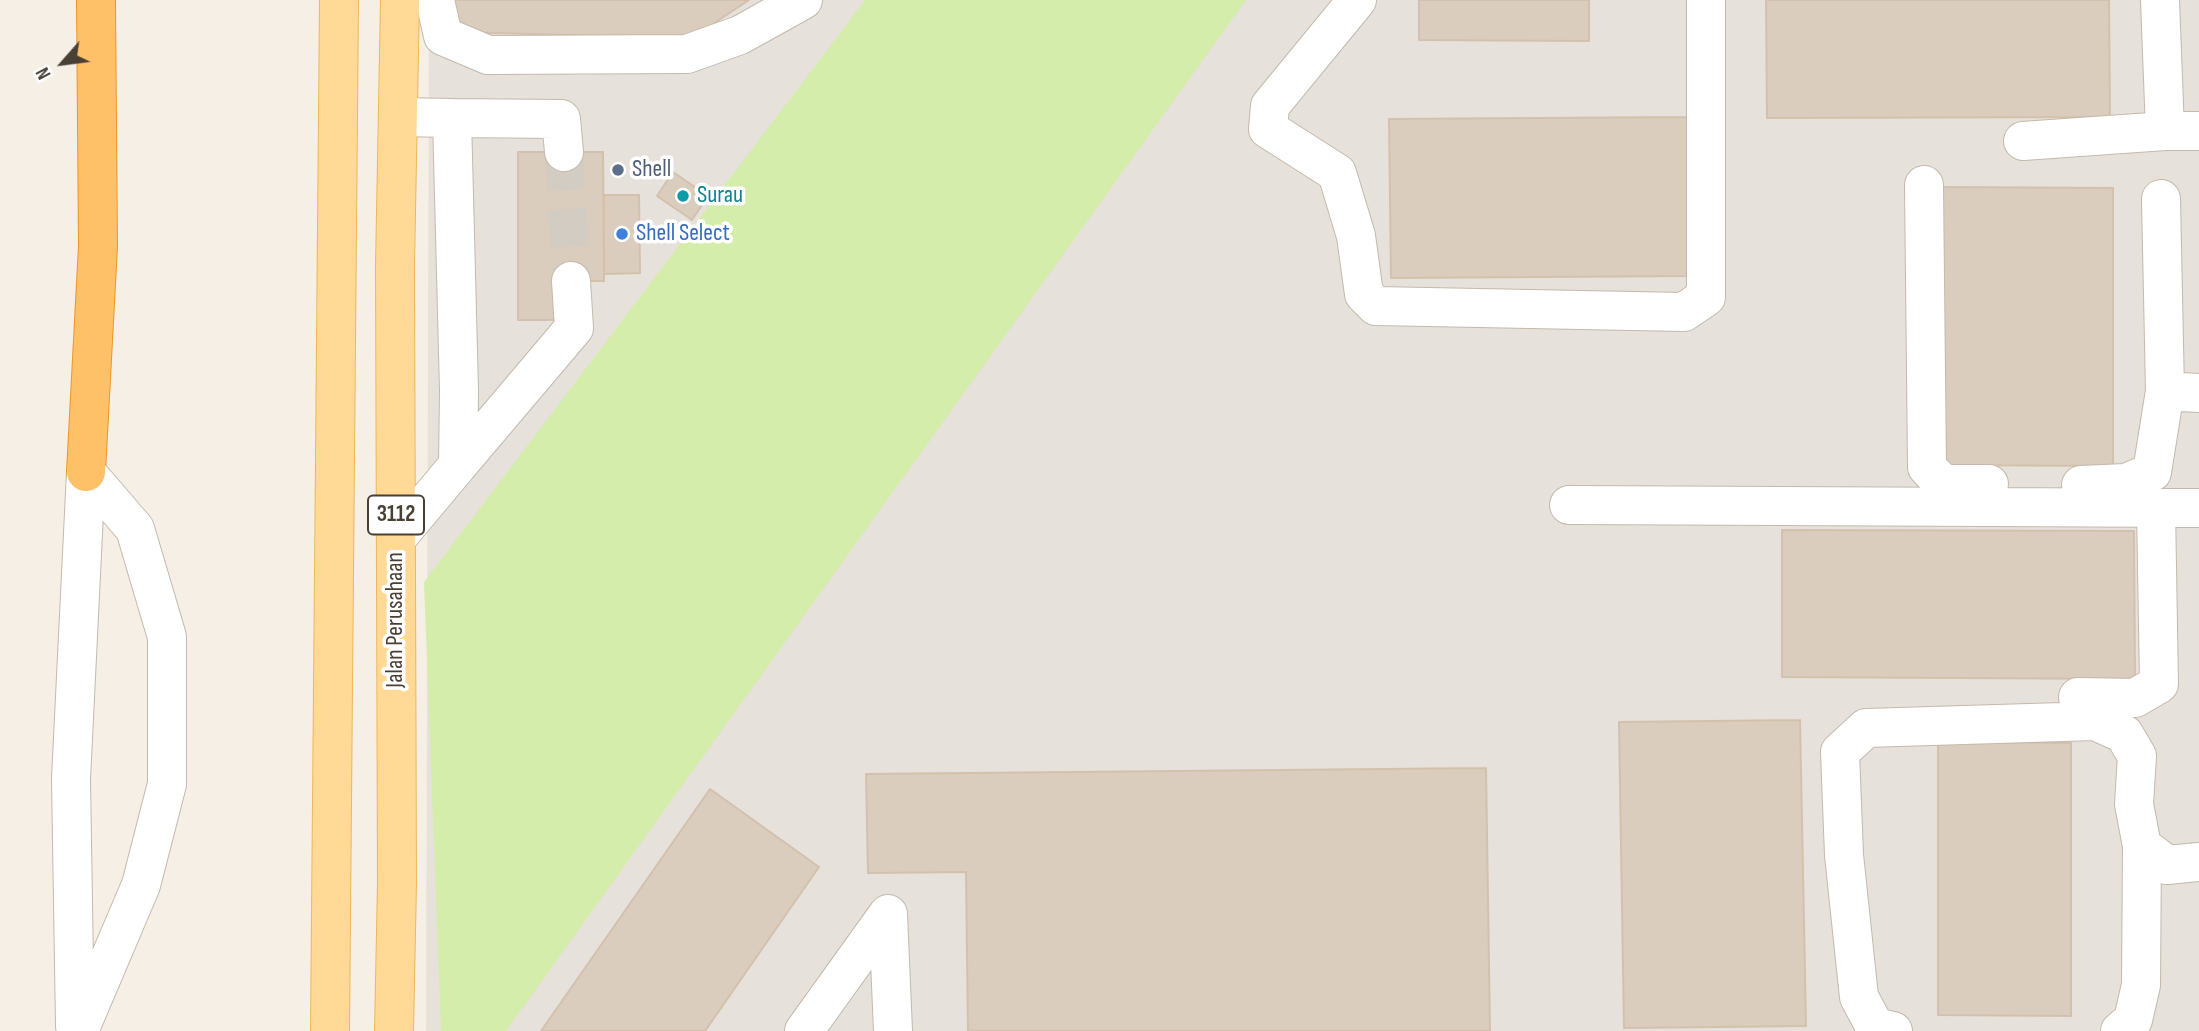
<!DOCTYPE html>
<html>
<head>
<meta charset="utf-8">
<style>
	body { margin:0 }
	#map { position:relative; width:2199px; height:1031px; overflow:hidden; background:#f5efe6; font-family:"Sofia Sans Condensed",sans-serif }
	canvas { display:block }
	.north { position:absolute; left:28px; top:28px; width:70px; height:70px; -webkit-text-stroke:5px #fff; paint-order:stroke; rotate:242deg; font-size:19px; font-weight:700; line-height:28px; text-align:center; color:#483f35 }
	.north::after { content:''; display:block; margin:auto; width:24px; height:32px; background:#483f35; clip-path:polygon(50% 0,100% 100%,50% 72%,0 100%) }
</style>
</head>
<body>
<div id="map">
<canvas width="2199" height="1031"></canvas>
<div class="north">N</div>
</div>
<script>
const c = document.querySelector('canvas').getContext('2d');
c.lineJoin = 'round';
function fill(path, color) { c.fillStyle = color; c.fill(path, 'evenodd'); }
const toPath = rows => new Path2D(rows.map(r => 'M' + r).join(''));
function trace(path, color, width, dash) { c.strokeStyle = color; c.lineWidth = width; c.lineCap = dash ? 'butt' : 'round'; c.setLineDash(dash || []); c.stroke(path); }
function write(font, color, halo, rows, align = 'center') {
  c.font = font + ' "Sofia Sans Condensed",sans-serif'; c.lineWidth = 7; c.setLineDash([]); c.textBaseline = 'middle'; c.strokeStyle = halo; c.fillStyle = color; for (const [text, x, y, turn = 0] of rows) {
    c.save(); c.translate(x, y); c.rotate((+turn || 0) * Math.PI / 180); c.textAlign = isNaN(turn) ? turn : align; if (halo) c.strokeText(text, 0, 0); c.fillText(text, 0, 0); c.restore();
  }
}
fill(toPath([
	[429,0,2199,0,2199,1031,426,1031]
]), '#e7e1db');
fill(toPath([
	[865,0,1246,0,506,1031,441,1031,424,582]
]), '#d4edab');
const building = toPath([
	[454,0,749,0,692,38,453,32,454,0],
	[1419,0,1589,0,1589,41,1419,40,1419,0],
	[1766,0,2109,0,2110,117,1767,118,1766,0],
	[1689,117,1691,276,1391,278,1389,119,1689,117],
	[518,152,603,152,604,281,559,281,559,320,518,320,518,152],
	[673,172,708,196,692,220,657,196,673,172],
	[1940,187,2113,188,2113,466,1940,465,1940,187],
	[604,195,639,195,640,273,604,274,604,195],
	[1782,530,2134,531,2135,679,1782,677,1782,530],
	[1800,720,1806,1026,1624,1028,1619,722,1800,720],
	[1938,742,2071,743,2071,1016,1938,1015,1938,742],
	[1486,768,1490,1031,968,1031,966,872,868,873,866,774,1486,768],
	[710,789,819,867,705,1031,541,1031,710,789]
]);
fill(building, '#dacdbd');
trace(building, '#d3c1ad', 2);
trace(toPath([
	[564,152,571,281]
]), '#d2ccc3', 38, [38, 19]);
const minor = toPath([
	[435,0,443,36,488,55,687,54,740,35,803,0],
	[1357,0,1270,106,1268,129,1337,173,1356,236,1364,294,1376,306,1684,312,1706,297,1706,0],
	[2160,0,2165,131,2199,131],
	[452,118,561,119,564,152],
	[2023,141,2165,131],
	[1924,185,1927,467,1943,484,1989,484],
	[2161,199,2165,391,2199,393],
	[458,465,574,328,571,281],
	[2081,485,2126,483,2152,472,2165,391],
	[1569,505,2199,508],
	[396,539,458,465,459,391,452,118,398,117],
	[2078,697,2135,698,2159,684,2156,508],
	[2142,846,2167,865,2199,862],
	[75,1026,71,779,86,472],
	[79,1031,141,885,167,784,167,637,135,529,86,472],
	[804,1031,888,914,893,1031],
	[1893,1031,1875,1027,1859,997,1844,855,1840,752,1866,728,2095,721,2124,734,2137,756,2134,804,2142,846,2141,985,2133,1020,2120,1031]
]);
const major = toPath([
	[330,1031,339,0],
	[394,1031,397,883,395,266,400,0]
]);
const highway = toPath([
	[86,472,98,246,96,0]
]);
trace(minor, '#c4b9ab', 40);
trace(major, '#efb75a', 40);
trace(highway, '#ec9529', 40);
trace(minor, '#fff', 38);
trace(major, '#ffd995', 38);
trace(highway, '#ffc167', 38);
for (const [x, y, r, color] of [
	[618,170,7,"#5c6f8a"],
	[683,196,7,"#0f9aa8"],
	[622,234,7,"#3f7fe0"]
]) { const dot = new Path2D(); dot.arc(x, y, r, 0, 2 * Math.PI); c.fillStyle = color; c.fill(dot); trace(dot, '#fff', 2.5); }
for (const [x, y, w] of [
	[396,515,56]
]) { const box = new Path2D(); box.roundRect(x - w / 2, y - 19.5, w, 39, 5); c.fillStyle = '#fff'; c.fill(box); trace(box, '#483f35', 2); }
write('bold 23px', '#483f35', null, [
	["3112",396,515]
]);
write('24px', '#4e5e75', '#fff', [
	["Shell",632,170]
], 'left');
write('24px', '#0d838f', '#fff', [
	["Surau",697,196]
], 'left');
write('24px', '#366cbe', '#fff', [
	["Shell Select",636,234]
], 'left');
write('24px', '#483f35', '#fff', [
	["Jalan Perusahaan",396,620,-90]
]);
</script>
</body>
</html>
